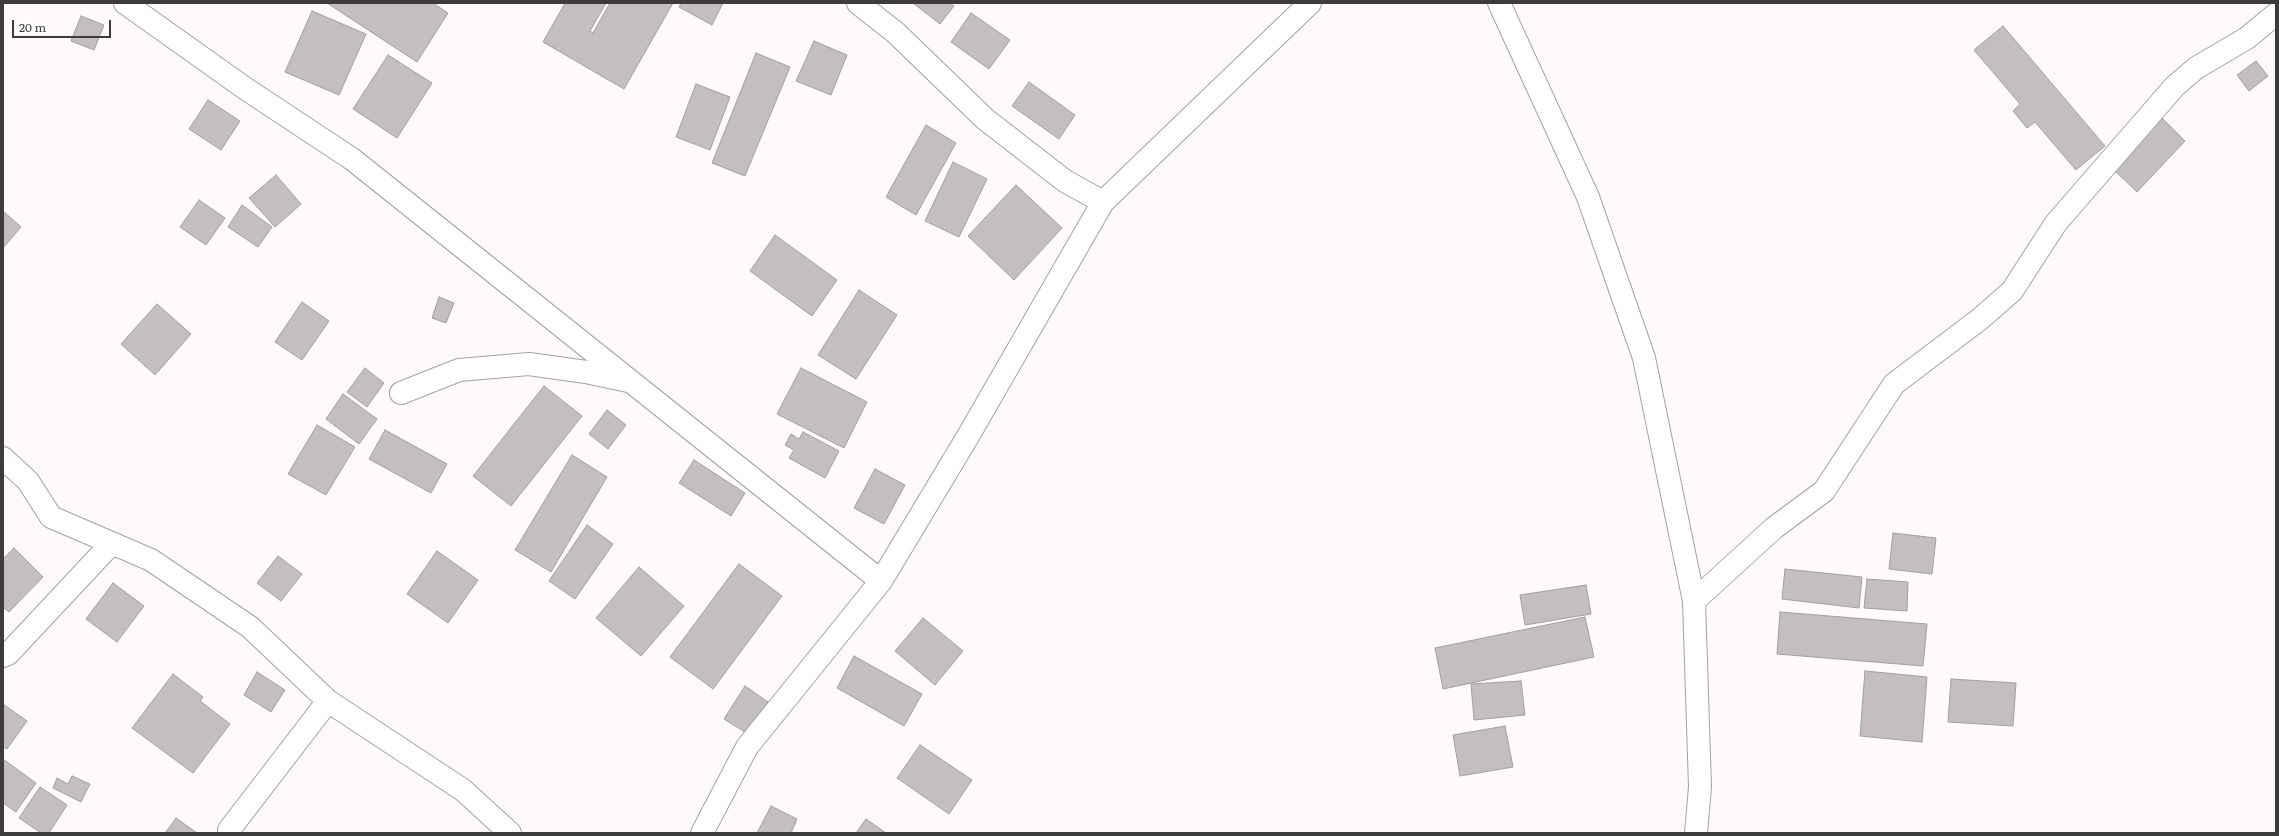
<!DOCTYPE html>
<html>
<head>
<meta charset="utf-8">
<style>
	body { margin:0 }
	#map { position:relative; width:2279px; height:836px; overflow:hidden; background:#fef9fa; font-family:Literata,serif }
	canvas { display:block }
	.frame { position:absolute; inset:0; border:4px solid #3d3b3b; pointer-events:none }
	.scale { position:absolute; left:12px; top:20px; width:99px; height:18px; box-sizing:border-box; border:2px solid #3d3b3b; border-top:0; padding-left:5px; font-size:12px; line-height:14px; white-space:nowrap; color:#3d3b3b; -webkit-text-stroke:3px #fff; paint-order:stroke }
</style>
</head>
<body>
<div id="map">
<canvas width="2279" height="836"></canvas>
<div class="frame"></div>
<div class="scale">20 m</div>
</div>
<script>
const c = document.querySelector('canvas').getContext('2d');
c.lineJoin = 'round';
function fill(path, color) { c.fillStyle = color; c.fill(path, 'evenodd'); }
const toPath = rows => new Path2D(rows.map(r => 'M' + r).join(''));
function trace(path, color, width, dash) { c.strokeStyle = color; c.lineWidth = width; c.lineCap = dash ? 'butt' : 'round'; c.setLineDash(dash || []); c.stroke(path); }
const building = toPath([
	[327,3,433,3,448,13,417,62,327,3],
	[565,3,606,3,590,31,593,33,610,3,673,3,624,89,543,42,565,3],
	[681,3,723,3,712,25,679,7,681,3],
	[913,3,950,3,954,6,940,24,913,3],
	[312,11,366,34,339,95,285,72,312,11],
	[971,13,1010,40,989,69,951,42,971,13],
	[81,16,104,25,94,50,71,41,81,16],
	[2003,26,2105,146,2076,170,2035,122,2027,128,2013,111,2020,104,1974,50,2003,26],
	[814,41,847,55,831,95,796,81,814,41],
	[756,53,790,67,745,176,712,163,756,53],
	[388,55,432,83,397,138,353,109,388,55],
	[2256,61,2268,76,2249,91,2237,75,2256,61],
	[1029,82,1075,115,1059,139,1012,106,1029,82],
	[696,84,730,97,710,150,676,137,696,84],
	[208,100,240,121,221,150,189,129,208,100],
	[2161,117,2185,141,2137,192,2112,168,2161,117],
	[926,125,956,143,916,215,886,197,926,125],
	[953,162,987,179,959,237,925,221,953,162],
	[276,175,301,204,275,227,249,198,276,175],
	[1016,185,1062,228,1014,280,968,236,1016,185],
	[199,200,225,218,206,245,180,227,199,200],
	[242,205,272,227,258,247,228,227,242,205],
	[3,211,21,227,3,248,3,211],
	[775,235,837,280,812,316,750,271,775,235],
	[859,290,897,315,856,379,818,355,859,290],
	[439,297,454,303,446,323,432,318,439,297],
	[302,302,329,321,302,360,275,342,302,302],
	[157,304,191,334,155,375,121,344,157,304],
	[365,368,384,383,367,407,347,392,365,368],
	[801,368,867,402,844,448,777,414,801,368],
	[544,386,582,416,511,506,473,476,544,386],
	[343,394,377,419,359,444,326,419,343,394],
	[607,410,626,425,608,449,589,434,607,410],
	[317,425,355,447,326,495,288,474,317,425],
	[385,430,447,464,431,493,369,459,385,430],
	[803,432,839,451,825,478,789,458,794,450,785,445,791,434,799,439,803,432],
	[572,455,607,477,551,572,515,550,572,455],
	[694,460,745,493,731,516,679,483,694,460],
	[875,469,905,485,884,524,854,508,875,469],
	[587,525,613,544,575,599,549,581,587,525],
	[1893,533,1936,538,1932,574,1889,569,1893,533],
	[14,548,43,577,9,612,3,607,3,559,14,548],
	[437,551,478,580,448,623,407,594,437,551],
	[278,556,302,574,281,601,257,583,278,556],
	[739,564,782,596,713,689,670,657,739,564],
	[639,567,684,606,641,656,596,618,639,567],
	[1785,569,1862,577,1859,608,1782,599,1785,569],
	[1867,579,1908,582,1907,611,1864,608,1867,579],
	[113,583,144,606,117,642,86,619,113,583],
	[1586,585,1591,614,1525,625,1520,595,1586,585],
	[1780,612,1927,624,1923,666,1777,654,1780,612],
	[1585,617,1594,657,1443,689,1435,648,1585,617],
	[923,618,963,651,935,685,895,651,923,618],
	[854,656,922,694,904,726,837,688,854,656],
	[1865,671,1927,677,1922,742,1860,736,1865,671],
	[257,672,285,690,271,712,244,695,257,672],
	[173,674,203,697,200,701,230,724,193,773,132,728,173,674],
	[1951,679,2016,683,2013,726,1948,722,1951,679],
	[1521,681,1525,715,1474,720,1471,684,1521,681],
	[745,686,768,702,748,734,724,719,745,686],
	[3,704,27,721,7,749,3,747,3,704],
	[1505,726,1513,767,1460,776,1453,735,1505,726],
	[920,745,972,780,949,814,897,778,920,745],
	[3,759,36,783,16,812,3,803,3,759],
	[72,776,90,784,81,802,53,788,57,778,68,784,72,776],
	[40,787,67,805,49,833,41,833,19,818,40,787],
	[771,806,797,819,791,833,757,833,771,806],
	[176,818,197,833,165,833,176,818],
	[866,819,886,833,856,833,866,819]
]);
fill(building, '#c3bebf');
trace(building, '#a39fa0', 1);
const street = toPath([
	[125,3,246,89,352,159,881,581],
	[858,3,896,33,985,119,1065,181,1103,202],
	[1499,3,1588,197,1644,358,1694,601,1700,787,1696,833],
	[401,393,459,370,529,364,586,372,628,381],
	[3,458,28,481,51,517,151,560,250,627,328,701,463,790,510,833],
	[1694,601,1774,528,1824,491,1894,384,1980,319,2012,291,2056,223,2175,86,2196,68,2247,38,2276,14],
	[3,656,8,654,112,543],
	[229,830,328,701],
	[702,833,747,747,881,581,967,438,1103,202,1310,3]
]);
trace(street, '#a6a2a3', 24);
trace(street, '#fff', 22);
</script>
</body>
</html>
